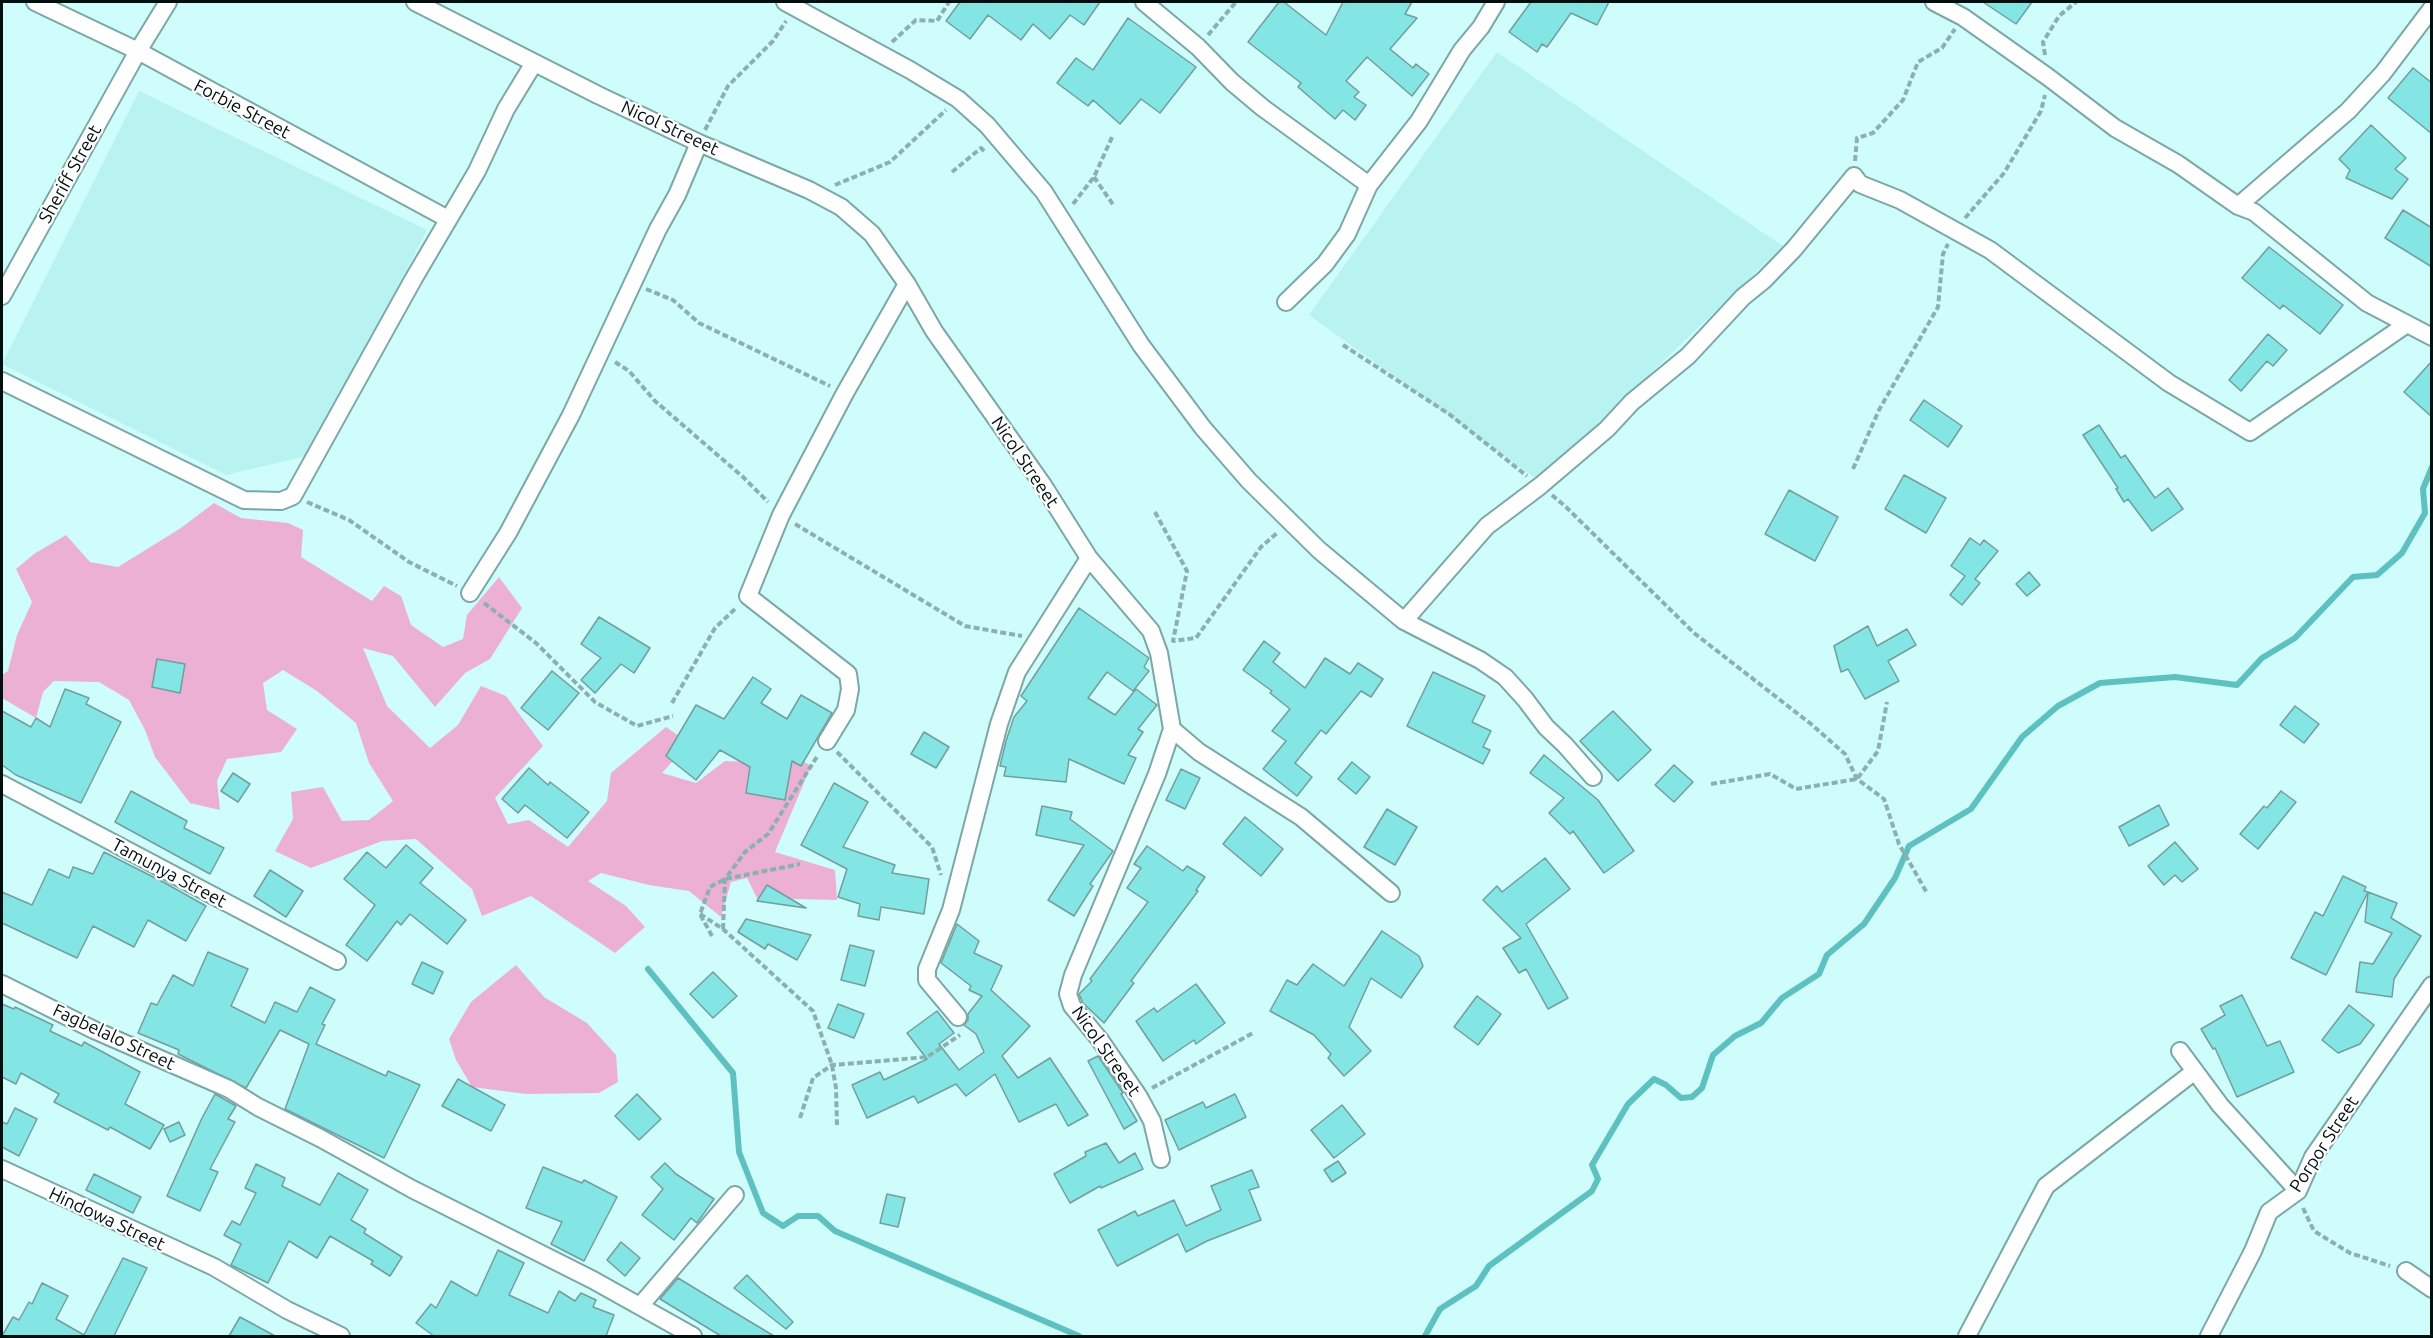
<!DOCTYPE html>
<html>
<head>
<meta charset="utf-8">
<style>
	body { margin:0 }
	#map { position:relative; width:2433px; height:1338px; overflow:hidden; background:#cefdfc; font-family:Ubuntu,sans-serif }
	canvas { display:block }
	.frame { position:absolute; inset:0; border:3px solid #010f0f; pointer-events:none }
</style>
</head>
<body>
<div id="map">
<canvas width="2433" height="1338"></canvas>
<div class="frame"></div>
</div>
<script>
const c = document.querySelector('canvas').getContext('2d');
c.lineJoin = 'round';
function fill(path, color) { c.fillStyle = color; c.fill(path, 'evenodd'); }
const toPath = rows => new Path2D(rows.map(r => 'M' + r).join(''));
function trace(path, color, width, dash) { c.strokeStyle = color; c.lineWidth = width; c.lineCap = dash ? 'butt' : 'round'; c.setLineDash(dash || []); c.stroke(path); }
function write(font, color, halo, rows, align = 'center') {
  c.font = font + ' Ubuntu,sans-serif'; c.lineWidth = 4.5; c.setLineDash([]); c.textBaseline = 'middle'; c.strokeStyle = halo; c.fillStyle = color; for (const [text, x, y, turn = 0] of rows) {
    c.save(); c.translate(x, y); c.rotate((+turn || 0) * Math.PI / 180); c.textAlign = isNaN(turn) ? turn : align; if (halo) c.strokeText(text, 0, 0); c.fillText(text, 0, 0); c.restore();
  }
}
fill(toPath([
	[1497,52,1783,246,1539,481,1309,315],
	[139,91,427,230,311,455,226,475,2,364]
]), '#b9f3f1');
fill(toPath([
	[214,503,241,518,288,523,303,530,301,557,372,601,384,586,401,596,411,625,443,647,463,639,467,615,499,577,522,608,490,659,465,673,435,707,393,656,363,648,387,706,430,748,458,725,481,686,506,696,543,746,495,798,508,824,529,820,568,847,607,801,611,773,666,727,689,743,662,773,696,783,725,761,758,762,780,747,811,766,775,852,835,870,837,900,757,898,747,878,731,882,721,917,689,891,649,885,601,873,588,881,626,906,645,927,615,953,531,896,482,916,472,889,416,839,382,841,311,868,275,851,293,819,291,792,323,787,342,821,369,820,393,801,369,763,356,723,317,691,283,670,263,683,267,710,297,729,281,752,227,759,217,781,220,810,190,803,155,757,145,730,129,700,99,682,54,681,43,692,36,718,2,698,2,675,8,671,17,635,32,602,16,569,34,554,66,535,90,562,118,567,181,528],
	[516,965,544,997,587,1023,616,1055,618,1082,599,1093,526,1094,472,1087,456,1060,449,1039,471,1002]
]), '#ecb0d4');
trace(toPath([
	[648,969,733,1073,739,1152,763,1213,783,1226,798,1216,818,1216,835,1231,1079,1336],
	[1425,1336,1440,1309,1476,1286,1489,1266,1592,1191,1598,1179,1592,1165,1628,1104,1654,1079,1666,1085,1681,1098,1692,1097,1702,1088,1713,1055,1735,1036,1761,1023,1782,998,1819,974,1827,955,1864,924,1895,878,1909,846,1971,809,2022,737,2058,706,2100,683,2175,677,2237,685,2262,658,2295,638,2353,577,2377,575,2402,553,2425,513,2423,489,2432,467]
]), '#5ec1c0', 6);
const building = toPath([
	[960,2,1100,2,1084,25,1070,15,1050,39,1033,24,1021,40,988,15,970,39,946,21,960,2],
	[1279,2,1284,2,1326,35,1343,2,1412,2,1405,14,1417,18,1390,49,1413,68,1416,64,1429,74,1412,96,1367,57,1346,81,1359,92,1354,97,1366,105,1355,120,1343,110,1335,119,1298,87,1301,83,1248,42,1279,2],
	[1531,2,1609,2,1597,25,1571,13,1547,47,1542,44,1537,52,1509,32,1531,2],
	[1983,2,2032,2,2016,24,1983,2],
	[1128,18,1196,67,1160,113,1141,99,1120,124,1093,100,1088,106,1057,83,1076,58,1093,70,1128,18],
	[2413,68,2432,83,2432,134,2388,98,2413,68],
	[2371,125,2406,158,2395,169,2408,179,2392,199,2346,178,2350,170,2339,159,2371,125],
	[2403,210,2432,228,2432,267,2385,238,2403,210],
	[2269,247,2343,305,2320,334,2283,305,2280,309,2242,278,2269,247],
	[2268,334,2287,350,2273,366,2267,361,2241,391,2229,380,2268,334],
	[2432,361,2432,417,2404,392,2432,361],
	[1924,400,1962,426,1948,447,1910,420,1924,400],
	[2099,425,2121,458,2125,455,2155,498,2168,488,2183,509,2152,531,2128,499,2124,502,2116,489,2118,488,2083,435,2099,425],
	[1904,475,1946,498,1926,533,1885,509,1904,475],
	[1789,490,1838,517,1815,561,1765,534,1789,490],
	[1970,538,1980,545,1984,540,1998,551,1975,579,1980,583,1962,605,1950,595,1965,576,1951,566,1970,538],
	[2029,572,2040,585,2027,596,2016,584,2029,572],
	[1079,608,1149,658,1144,667,1149,671,1133,691,1107,672,1088,698,1115,715,1136,689,1157,705,1138,729,1143,732,1128,755,1136,758,1124,784,1069,759,1066,782,1004,776,1006,767,1000,766,1006,741,1014,717,1027,701,1021,696,1079,608],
	[599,617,650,648,634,673,621,664,595,693,581,680,601,658,581,644,599,617],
	[1868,626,1877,646,1907,629,1916,645,1888,661,1899,681,1865,699,1848,669,1841,672,1834,646,1868,626],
	[1264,641,1280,653,1273,662,1305,688,1325,658,1350,674,1358,663,1383,679,1371,697,1361,691,1326,734,1321,730,1295,763,1312,777,1297,796,1263,769,1286,741,1272,731,1290,709,1270,693,1272,691,1243,670,1264,641],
	[157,659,185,664,180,693,152,687,157,659],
	[552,671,579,693,548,730,521,708,552,671],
	[1433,672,1485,696,1472,722,1491,731,1483,747,1490,750,1483,764,1407,726,1433,672],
	[753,677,771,689,761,703,787,719,801,695,832,713,801,766,792,761,785,800,746,793,750,767,720,750,696,780,666,756,696,705,724,719,753,677],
	[65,689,89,698,86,704,121,722,81,803,16,775,2,765,2,711,31,727,36,718,50,727,65,689],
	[2295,706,2319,724,2304,743,2280,725,2295,706],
	[1613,711,1651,750,1618,781,1580,741,1613,711],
	[924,732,949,747,936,768,911,754,924,732],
	[1544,755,1598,800,1634,851,1604,873,1573,831,1570,834,1549,813,1564,798,1530,773,1544,755],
	[1352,762,1370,777,1356,794,1338,779,1352,762],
	[1674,765,1693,782,1674,802,1655,785,1674,765],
	[529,768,548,785,550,782,589,812,567,838,525,805,518,813,502,799,529,768],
	[1181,769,1200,778,1185,809,1166,800,1181,769],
	[233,773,250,784,238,802,221,791,233,773],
	[834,783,868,802,843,847,895,865,892,873,929,879,924,914,881,907,879,920,858,916,860,904,838,897,847,869,801,845,834,783],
	[131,791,187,821,184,828,224,848,210,874,115,822,131,791],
	[2281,791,2296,802,2258,849,2240,834,2264,806,2267,808,2281,791],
	[2159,805,2169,825,2129,846,2119,827,2159,805],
	[1042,806,1072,812,1070,819,1113,851,1090,884,1093,886,1074,916,1048,900,1084,845,1036,835,1042,806],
	[1387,809,1417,827,1395,865,1364,847,1387,809],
	[1245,817,1283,849,1261,876,1223,844,1245,817],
	[2175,842,2198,869,2182,882,2175,875,2164,885,2148,866,2175,842],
	[406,845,433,868,420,883,466,920,447,944,410,914,401,925,397,921,367,961,346,945,375,905,344,879,367,852,386,868,406,845],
	[1147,846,1183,871,1187,866,1205,877,1196,890,1198,891,1131,981,1134,983,1104,1023,1083,1003,1079,994,1092,981,1090,979,1148,902,1127,888,1141,868,1134,864,1147,846],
	[104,852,165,883,206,906,186,941,148,920,134,947,93,926,77,958,2,923,2,892,32,905,49,869,69,878,73,867,93,874,104,852],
	[1545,858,1570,889,1526,924,1568,998,1548,1009,1526,969,1519,973,1503,948,1521,938,1483,900,1497,886,1502,892,1545,858],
	[270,870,303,891,286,917,254,896,270,870],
	[2343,876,2366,887,2364,891,2368,892,2326,975,2291,958,2315,912,2323,916,2343,876],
	[767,885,806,908,757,901,767,885],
	[2368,892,2397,903,2391,918,2421,936,2394,979,2392,997,2356,992,2360,962,2373,964,2392,933,2365,922,2368,892],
	[746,919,811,935,797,960,768,944,765,949,738,932,746,919],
	[957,924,979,941,974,953,1002,966,991,990,1030,1026,1002,1056,1018,1078,1050,1058,1088,1115,1068,1126,1056,1104,1019,1122,995,1074,966,1096,956,1084,918,1103,914,1096,867,1118,852,1085,880,1072,884,1080,927,1059,907,1033,937,1011,954,1033,939,1044,959,1070,984,1052,976,1034,964,1025,968,1020,968,1014,982,996,969,990,971,986,941,963,957,924],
	[1382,931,1419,956,1423,966,1401,998,1371,978,1349,1027,1371,1051,1344,1076,1328,1058,1331,1054,1314,1035,1270,1011,1287,980,1297,985,1313,964,1344,986,1382,931],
	[850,945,874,951,865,986,841,980,850,945],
	[208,952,248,969,231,1006,265,1023,275,1002,297,1012,310,987,335,1000,322,1024,325,1025,316,1044,386,1076,388,1071,420,1085,384,1158,285,1109,309,1044,280,1030,246,1088,178,1054,179,1050,138,1033,151,1003,157,1005,173,975,193,986,208,952],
	[422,962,443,972,433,994,412,984,422,962],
	[713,972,737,996,713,1018,690,994,713,972],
	[1196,984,1225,1023,1196,1044,1194,1040,1163,1061,1136,1021,1154,1008,1157,1012,1196,984],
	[2242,995,2267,1046,2280,1041,2294,1072,2237,1097,2215,1048,2213,1049,2201,1029,2225,1015,2220,1006,2242,995],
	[1477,996,1501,1014,1478,1045,1454,1027,1477,996],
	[2,1004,14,1009,15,1007,53,1025,50,1031,82,1046,84,1042,140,1072,125,1104,164,1125,150,1149,110,1127,108,1130,54,1102,59,1094,21,1073,16,1084,2,1077,2,1004],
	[838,1004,864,1014,854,1038,828,1028,838,1004],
	[2349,1005,2374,1025,2360,1044,2338,1053,2322,1040,2349,1005],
	[1098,1056,1121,1090,1123,1093,1121,1094,1137,1121,1124,1129,1088,1061,1098,1056],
	[458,1079,505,1105,491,1131,442,1106,458,1079],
	[215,1094,236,1106,228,1119,235,1122,210,1169,218,1172,200,1211,167,1196,202,1118,215,1094],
	[637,1094,661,1119,639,1140,615,1116,637,1094],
	[1235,1094,1246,1117,1179,1150,1165,1120,1203,1102,1206,1108,1235,1094],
	[1342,1105,1365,1134,1334,1158,1311,1130,1342,1105],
	[15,1108,37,1119,19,1156,2,1147,2,1122,7,1124,15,1108],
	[179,1122,185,1135,170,1142,164,1129,179,1122],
	[1106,1143,1119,1163,1135,1153,1143,1169,1101,1188,1100,1186,1070,1203,1054,1174,1086,1156,1085,1152,1106,1143],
	[1338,1161,1346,1173,1332,1182,1324,1170,1338,1161],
	[665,1163,676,1174,714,1199,697,1223,691,1218,674,1240,642,1215,663,1189,651,1177,665,1163],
	[256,1164,285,1178,282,1186,320,1205,338,1173,368,1190,351,1220,366,1229,364,1233,402,1257,390,1276,371,1264,373,1261,330,1236,317,1258,289,1241,268,1283,231,1265,241,1244,224,1235,232,1221,240,1225,256,1193,245,1188,256,1164],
	[543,1167,582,1183,584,1180,617,1197,584,1261,551,1244,562,1222,526,1208,543,1167],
	[1252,1170,1259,1187,1249,1190,1261,1220,1207,1241,1186,1252,1178,1234,1117,1266,1098,1230,1135,1211,1138,1216,1174,1200,1186,1226,1221,1210,1211,1186,1252,1170],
	[94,1174,141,1197,133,1213,86,1190,94,1174],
	[887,1194,905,1198,898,1227,880,1223,887,1194],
	[621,1242,640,1258,625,1276,607,1260,621,1242],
	[498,1250,524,1263,509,1295,548,1313,559,1291,575,1301,581,1293,596,1300,593,1307,614,1315,606,1336,434,1336,416,1323,431,1304,436,1308,451,1281,477,1296,498,1250],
	[123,1258,147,1268,114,1336,2,1336,13,1317,19,1320,29,1302,32,1304,42,1283,68,1296,56,1319,84,1335,123,1258],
	[747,1275,793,1322,786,1329,734,1288,747,1275],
	[678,1278,724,1306,774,1336,721,1336,660,1299,678,1278],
	[240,1317,275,1336,229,1336,240,1317]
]);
fill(building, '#84e6e4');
trace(building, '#729e9d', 1.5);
const street = toPath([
	[35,2,138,51,448,219],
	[415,2,598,95,699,143,809,190,841,207,872,234,907,284,934,331,1043,485,1089,558,1151,631,1159,653,1172,729,1157,774,1073,975,1068,994,1072,1006,1100,1040,1139,1097,1152,1121,1161,1159],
	[785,2,910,70,958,99,987,125,1044,192,1141,345,1203,428,1249,481,1319,550,1404,621,1480,660,1505,677,1525,699,1546,727,1565,745,1593,777],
	[1144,2,1198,47,1232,82,1263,108,1369,185],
	[1934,2,1963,17,2048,77,2115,128,2178,164,2238,206,2254,212,2367,303,2432,337],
	[2238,206,2348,111,2383,73,2432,8],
	[2,296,138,51,168,2],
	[1286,302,1325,264,1347,234,1369,185,1419,121,1462,50,1481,27,1496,2],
	[2,381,244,500,281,501,293,496,414,278,477,171,506,109,534,63],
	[470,593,508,533,571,415,658,229,677,195,699,143],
	[1404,621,1487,526,1540,486,1607,429,1632,402,1688,356,1743,297,1764,280,1794,249,1854,176,1860,184,1900,200,1990,250,2169,383,2250,432,2407,324],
	[1172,729,1199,752,1301,817,1391,893],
	[827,741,846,710,850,689,848,674,748,596,781,515,845,393,907,284],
	[2,784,337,961],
	[2,984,94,1030,229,1089,258,1107,320,1138,412,1189,593,1280,693,1336],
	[958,1017,927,980,927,969,951,910,999,724,1017,672,1089,558],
	[2180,1051,2220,1105,2298,1191],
	[2,1169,214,1267,287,1310,341,1336],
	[2406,1271,2432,1289],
	[640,1306,735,1195],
	[1967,1336,2046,1186,2195,1071],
	[2209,1336,2253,1251,2269,1212,2298,1191,2313,1157,2432,985]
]);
trace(street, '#7ba8a6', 20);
trace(toPath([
	[1208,35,1236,2],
	[892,42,916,20,937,21,949,2],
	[2045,55,2043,42,2059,16,2076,2],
	[705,130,728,86,773,41,786,21],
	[1855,161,1857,138,1873,133,1903,100,1918,62,1942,48,1955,29],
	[952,172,981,148,985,152],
	[1094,177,1114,206],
	[835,185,890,162,946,110],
	[1073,204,1094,177,1113,135],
	[1965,218,2004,173,2041,111,2045,95],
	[646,289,673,300,699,323,830,386],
	[1343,345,1449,414,1527,476],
	[615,362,629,371,655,401,743,477,768,502],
	[1853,469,1879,410,1938,307,1943,254,1948,244],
	[1552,495,1566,507,1694,633,1811,724,1845,754,1857,779,1884,799,1899,844,1927,893],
	[307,502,349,520,409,562,457,586],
	[1155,512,1187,571,1173,641,1196,638,1261,547,1277,533],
	[795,524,965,626,1022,636],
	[484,603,536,643,595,702,637,726,673,716],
	[672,703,715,628,737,607],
	[837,752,932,847,941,875],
	[1711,784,1770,774,1796,789,1857,779,1878,751,1887,702],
	[700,914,723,929,813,1011,832,1065,836,1088,837,1125],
	[723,929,725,879,745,852,768,834,818,755],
	[712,936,700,914,710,887,725,879,800,864],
	[1152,1088,1253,1033],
	[800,1118,813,1078,832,1065,927,1057,960,1035],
	[2303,1208,2314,1231,2350,1253,2390,1266]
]), '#8cb0af', 4, [6, 3]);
trace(street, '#fff', 16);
write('18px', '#010f0f', '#fff', [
	["Forbie Street",242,109,28],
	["Nicol Streeet",670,128,25],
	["Sheriff Street",70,174,-61],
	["Nicol Streeet",1025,462,56],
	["Tamunya Street",169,873,28],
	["Fagbelalo Street",114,1037,25],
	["Nicol Streeet",1106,1051,55],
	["Porpor Street",2324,1144,-57],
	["Hindowa Street",107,1219,25]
]);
</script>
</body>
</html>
